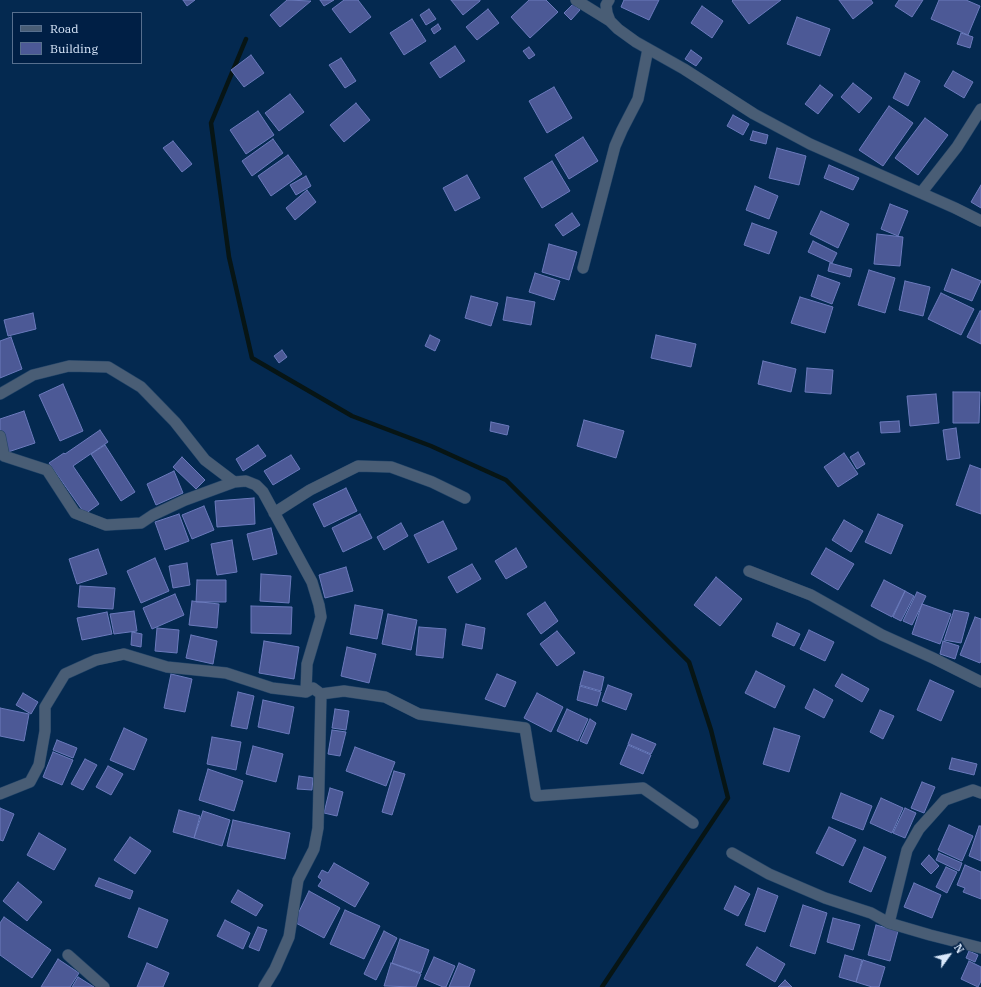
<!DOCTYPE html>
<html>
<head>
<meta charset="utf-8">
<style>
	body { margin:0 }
	#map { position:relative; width:981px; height:987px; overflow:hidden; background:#042950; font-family:"IBM Plex Serif",serif }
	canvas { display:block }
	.legend { position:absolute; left:12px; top:12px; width:130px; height:52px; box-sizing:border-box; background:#001f45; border:1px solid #576f8e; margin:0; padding:5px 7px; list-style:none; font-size:12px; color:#d9e8fb }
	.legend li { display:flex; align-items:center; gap:8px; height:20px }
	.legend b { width:20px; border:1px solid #576f8e }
	.north { position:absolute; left:929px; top:935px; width:40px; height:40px; -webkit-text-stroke:3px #001f45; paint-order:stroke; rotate:57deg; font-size:11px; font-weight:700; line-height:16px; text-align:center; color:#d9e8fb }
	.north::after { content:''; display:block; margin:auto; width:14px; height:18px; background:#d9e8fb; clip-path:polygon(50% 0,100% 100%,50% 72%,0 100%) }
</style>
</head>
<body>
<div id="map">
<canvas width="981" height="987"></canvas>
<ul class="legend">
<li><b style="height:5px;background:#495d75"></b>Road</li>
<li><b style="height:11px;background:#4c5996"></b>Building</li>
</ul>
<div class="north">N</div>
</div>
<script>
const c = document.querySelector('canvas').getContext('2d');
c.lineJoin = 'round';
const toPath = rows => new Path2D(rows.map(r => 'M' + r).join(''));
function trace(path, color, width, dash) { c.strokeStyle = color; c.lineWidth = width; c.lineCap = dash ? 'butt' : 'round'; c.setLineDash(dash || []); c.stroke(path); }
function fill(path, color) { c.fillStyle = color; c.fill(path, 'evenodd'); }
trace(toPath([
	[246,39,211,123,229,257,252,358,352,416,431,446,506,480,689,662,711,730,728,798,602,987]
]), '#071515', 4.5);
const building = toPath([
	[183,0,195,0,187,6,183,0],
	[287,0,311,1,280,27,270,15,287,0],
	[320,0,334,0,324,6,320,0],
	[344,0,358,0,371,17,350,33,332,9,344,0],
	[451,0,480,0,480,1,463,15,451,0],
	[529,0,546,0,558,12,530,38,511,17,529,0],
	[624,0,659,0,649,20,621,7,624,0],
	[733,0,781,0,749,24,732,1,733,0],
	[839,0,871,0,873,3,853,19,839,0],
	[899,0,923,0,912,17,895,6,899,0],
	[939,0,966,0,980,6,968,35,931,19,939,0],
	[573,4,580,10,571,20,564,13,573,4],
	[702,6,723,21,712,38,691,23,702,6],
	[429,9,436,19,426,25,420,15,429,9],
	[488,9,499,23,477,40,466,27,488,9],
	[797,17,830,29,820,56,787,44,797,17],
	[412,19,426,41,404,55,390,33,412,19],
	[438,24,441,29,434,34,431,29,438,24],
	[961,33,973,37,970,48,957,44,961,33],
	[455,46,465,61,440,78,430,63,455,46],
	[529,47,535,55,529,59,523,51,529,47],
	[691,50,702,58,696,66,685,59,691,50],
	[251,55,264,73,244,87,231,70,251,55],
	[341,58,356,81,345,88,329,65,341,58],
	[953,71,973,82,964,98,944,86,953,71],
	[905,73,920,81,908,106,893,98,905,73],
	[853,83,872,98,859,113,841,97,853,83],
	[820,85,833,95,818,114,805,104,820,85],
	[554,87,572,118,547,133,529,101,554,87],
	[290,94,304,112,279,131,265,113,290,94],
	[356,103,370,120,344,142,330,125,356,103],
	[889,106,913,123,883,166,859,150,889,106],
	[258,111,274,135,246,154,230,130,258,111],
	[733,115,749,124,743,135,727,126,733,115],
	[925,118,948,135,918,175,895,158,925,118],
	[753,131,768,135,766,144,750,140,753,131],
	[583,137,598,161,569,179,555,155,583,137],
	[273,139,283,153,252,176,242,161,273,139],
	[173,141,192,164,182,172,163,148,173,141],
	[777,148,806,156,799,185,769,178,777,148],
	[288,155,302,174,271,196,258,176,288,155],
	[552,161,570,191,542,208,524,178,552,161],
	[829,165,859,178,853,190,824,178,829,165],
	[467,175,480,198,455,211,443,188,467,175],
	[306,176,311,186,296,195,290,185,306,176],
	[981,185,981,208,971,202,981,185],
	[755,186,778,196,769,219,746,210,755,186],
	[307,190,316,202,295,220,286,208,307,190],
	[890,204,908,211,898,236,881,229,890,204],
	[821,211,849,224,838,248,810,234,821,211],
	[572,213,580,225,563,236,555,225,572,213],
	[752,223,777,232,769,254,744,245,752,223],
	[877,234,903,237,900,266,874,264,877,234],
	[813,241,837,253,832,263,808,252,813,241],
	[549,244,577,252,569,280,542,272,549,244],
	[830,263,852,269,850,277,828,271,830,263],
	[952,269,981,281,972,301,944,290,952,269],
	[869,270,895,278,885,313,858,305,869,270],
	[535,273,560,281,554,300,529,292,535,273],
	[818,275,840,283,832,304,811,296,818,275],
	[905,281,930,287,923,316,899,310,905,281],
	[941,293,974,309,961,335,928,319,941,293],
	[471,296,498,303,491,326,465,318,471,296],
	[507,297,535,302,531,325,503,320,507,297],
	[800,297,833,307,825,333,791,323,800,297],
	[980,311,981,311,981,344,967,337,980,311],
	[33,313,36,329,8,336,4,320,33,313],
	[430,335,440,340,435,351,425,346,430,335],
	[656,335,696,344,691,367,651,358,656,335],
	[11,337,22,369,0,378,0,341,11,337],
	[282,350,287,357,279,363,274,356,282,350],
	[763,361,796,369,791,392,758,384,763,361],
	[807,368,833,370,831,394,805,392,807,368],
	[63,384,83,431,60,441,39,395,63,384],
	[953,392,980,392,979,423,953,423,953,392],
	[936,394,939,423,910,426,907,396,936,394],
	[24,411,35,443,8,452,0,429,0,419,24,411],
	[584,420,624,431,616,458,577,446,584,420],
	[899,421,900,432,881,433,880,422,899,421],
	[491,422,509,426,507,435,490,431,491,422],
	[956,428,960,458,947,460,943,430,956,428],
	[100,430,108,442,73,466,99,504,85,514,49,463,64,453,65,454,100,430],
	[105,445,135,492,121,501,91,454,105,445],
	[258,445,266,456,243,471,236,459,258,445],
	[858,452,865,464,857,469,850,457,858,452],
	[844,453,858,474,838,487,824,467,844,453],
	[291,455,300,469,273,485,264,471,291,455],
	[182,457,205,480,196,489,173,467,182,457],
	[970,465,981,469,981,514,956,505,970,465],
	[174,471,183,493,156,505,147,484,174,471],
	[346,488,357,511,324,527,313,504,346,488],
	[254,498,255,524,217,527,215,501,254,498],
	[204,506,214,530,192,539,182,515,204,506],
	[179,514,189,541,165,550,155,522,179,514],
	[360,514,372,538,343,552,332,528,360,514],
	[878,514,903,525,891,554,865,542,878,514],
	[844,520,863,531,851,552,832,540,844,520],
	[443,521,457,549,428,563,414,535,443,521],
	[401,523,408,536,384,550,377,537,401,523],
	[271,528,277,554,253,560,247,534,271,528],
	[232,540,237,572,217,575,211,544,232,540],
	[516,548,527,567,506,579,495,561,516,548],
	[826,548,854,564,838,590,811,574,826,548],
	[98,549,107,574,77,584,69,559,98,549],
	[155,558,169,591,141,603,127,571,155,558],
	[187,563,190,585,173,588,169,566,187,563],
	[472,564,481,579,457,593,448,577,472,564],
	[346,567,353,591,325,598,319,575,346,567],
	[261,574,291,576,289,603,260,601,261,574],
	[716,577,742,599,720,626,694,605,716,577],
	[197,580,226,580,226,602,196,602,197,580],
	[884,580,905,591,892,617,871,606,884,580],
	[80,586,115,588,113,609,78,607,80,586],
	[905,591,914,596,901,621,893,617,905,591],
	[917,592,926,596,912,625,903,621,917,592],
	[175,594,184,615,152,629,143,608,175,594],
	[192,601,219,604,217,628,189,625,192,601],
	[545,602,558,621,541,634,527,614,545,602],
	[922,604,951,614,940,644,912,634,922,604],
	[355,605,383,610,377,639,350,634,355,605],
	[251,606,292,607,291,634,251,633,251,606],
	[954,610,969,613,961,643,944,640,954,610],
	[134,611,137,631,114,634,110,614,134,611],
	[107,612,112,634,82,640,77,618,107,612],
	[388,614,417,620,411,650,382,644,388,614],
	[975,617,981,619,981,661,980,663,960,655,975,617],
	[777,623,800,634,794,646,772,636,777,623],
	[466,624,485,628,482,649,462,645,466,624],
	[419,627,446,629,443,658,416,655,419,627],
	[157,628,179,630,177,653,155,651,157,628],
	[809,630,834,642,825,661,800,649,809,630],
	[557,631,575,653,557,666,540,644,557,631],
	[132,632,142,634,141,647,131,645,132,632],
	[191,635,217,641,213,664,186,658,191,635],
	[264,641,299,647,294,679,259,673,264,641],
	[943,641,959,646,955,659,940,654,943,641],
	[347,647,376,654,369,683,341,676,347,647],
	[584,671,604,677,601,691,580,685,584,671],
	[756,671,785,686,775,708,745,693,756,671],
	[171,674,192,679,185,712,164,708,171,674],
	[497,674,516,682,505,707,485,699,497,674],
	[842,674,869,689,862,702,835,686,842,674],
	[930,680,954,691,941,721,917,710,930,680],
	[608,685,632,694,626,710,602,701,608,685],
	[580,686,601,692,597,706,577,700,580,686],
	[814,689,833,700,824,718,805,708,814,689],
	[238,692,254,696,247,729,231,726,238,692],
	[23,693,38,702,31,714,16,705,23,693],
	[537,693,563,707,551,732,524,718,537,693],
	[263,700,294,707,289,734,258,727,263,700],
	[0,708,29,714,24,741,0,736,0,708],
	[335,709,349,711,346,730,332,728,335,709],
	[567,709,588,719,578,741,557,731,567,709],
	[880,710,894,716,883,739,870,732,880,710],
	[590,719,596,723,587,744,580,741,590,719],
	[124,728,147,739,134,770,110,760,124,728],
	[774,728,800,736,789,772,763,764,774,728],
	[332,730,346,732,340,756,328,754,332,730],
	[632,734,656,744,651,754,628,744,632,734],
	[212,737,241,742,236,770,207,764,212,737],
	[57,740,77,748,73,758,53,750,57,740],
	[628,745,651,755,643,774,620,764,628,745],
	[253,746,283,754,276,782,246,774,253,746],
	[355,747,395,762,386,786,346,771,355,747],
	[53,752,73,760,62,785,43,777,53,752],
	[952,758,977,764,974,775,949,769,952,758],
	[85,759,97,765,83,790,71,784,85,759],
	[108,766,123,774,111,795,96,787,108,766],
	[208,769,243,781,234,811,199,800,208,769],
	[394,771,405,774,392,815,382,812,394,771],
	[299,776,313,778,312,790,297,789,299,776],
	[922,782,935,787,924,813,911,808,922,782],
	[330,788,343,792,337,816,324,813,330,788],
	[841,793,872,806,863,830,832,818,841,793],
	[881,798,903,808,892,833,870,823,881,798],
	[0,808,14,814,3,841,0,840,0,808],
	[905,808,916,813,905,838,893,833,905,808],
	[179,810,200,816,194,838,173,832,179,810],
	[203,811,230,820,222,846,194,838,203,811],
	[233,820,290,833,285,859,227,846,233,820],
	[949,825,973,836,962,861,938,850,949,825],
	[979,826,981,826,981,861,969,856,979,826],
	[829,827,856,840,843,866,816,853,829,827],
	[39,833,66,849,54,870,27,855,39,833],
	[130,837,151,851,135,874,114,860,130,837],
	[864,847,886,857,871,892,849,882,864,847],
	[939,853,962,863,959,871,936,860,939,853],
	[929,855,939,866,931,874,921,864,929,855],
	[334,863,369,883,355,907,318,886,322,880,318,877,322,870,328,873,334,863],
	[965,865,981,872,981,899,963,892,965,888,957,885,965,865],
	[946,867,957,872,947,893,936,887,946,867],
	[99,878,133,891,130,899,95,886,99,878],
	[18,882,42,902,27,921,3,901,18,882],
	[914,883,941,895,932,918,904,907,914,883],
	[735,886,750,894,738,916,724,909,735,886],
	[758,888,778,896,765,932,745,925,758,888],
	[238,890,263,905,256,916,231,902,238,890],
	[309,891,340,908,324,938,294,922,309,891],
	[803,905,827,913,815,954,790,946,803,905],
	[139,908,168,920,157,948,128,937,139,908],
	[345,910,380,926,364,959,330,944,345,910],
	[4,917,51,950,32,978,0,955,0,923,4,917],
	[833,918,860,925,853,950,827,942,833,918],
	[225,920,250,933,243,949,217,936,225,920],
	[876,925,898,931,890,961,868,955,876,925],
	[258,927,267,930,259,951,249,947,258,927],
	[384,931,397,938,376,980,364,974,384,931],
	[400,939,429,950,421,973,392,963,400,939],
	[757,947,785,964,775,982,746,965,757,947],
	[969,951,978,955,975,962,966,958,969,951],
	[845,955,862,960,856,982,839,977,845,955],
	[434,957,455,966,446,987,443,987,424,979,434,957],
	[58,959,79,973,70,987,41,987,58,959],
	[863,960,885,967,879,987,872,987,856,982,863,960],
	[969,961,981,967,981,981,978,987,961,979,969,961],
	[147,963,169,973,163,987,137,987,147,963],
	[391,963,421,974,416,987,384,986,391,963],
	[459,963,475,970,469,987,449,987,459,963],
	[78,977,94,987,72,987,78,977],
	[785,980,792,987,778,987,785,980]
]);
fill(building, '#4c5996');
trace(building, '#6b7abc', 1);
const minor = toPath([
	[576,0,610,21],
	[609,0,606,5,607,13,610,21,618,29,636,42,684,69,754,114,810,144,955,208,981,221],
	[921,193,957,147,981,109],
	[583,268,615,146,622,130,638,99,648,49],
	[0,394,33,375,69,366,108,367,141,387,175,422,205,460,234,482],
	[0,436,4,456,47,470,75,513,106,525,141,523,153,515,185,500,234,482,246,481,256,485,263,492,312,582,319,605,321,617,307,664,306,692,313,688,321,694,318,828,314,849,298,880,289,937,275,969,264,987],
	[274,513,310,490,358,466,391,467,432,482,465,498],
	[749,571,811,595,882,635,933,658,981,682],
	[321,694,344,691,385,697,419,714,525,728,536,796,643,788,693,823],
	[0,794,30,782,39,765,45,731,45,707,65,674,96,660,124,654,167,667,226,673,272,688,306,692],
	[732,853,769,874,825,898,871,913,889,923,930,935,981,948],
	[889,923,907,850,919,829,945,800,973,790,981,793],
	[68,955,104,987]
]);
trace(minor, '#224468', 12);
trace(minor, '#495d75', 11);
</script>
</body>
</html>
